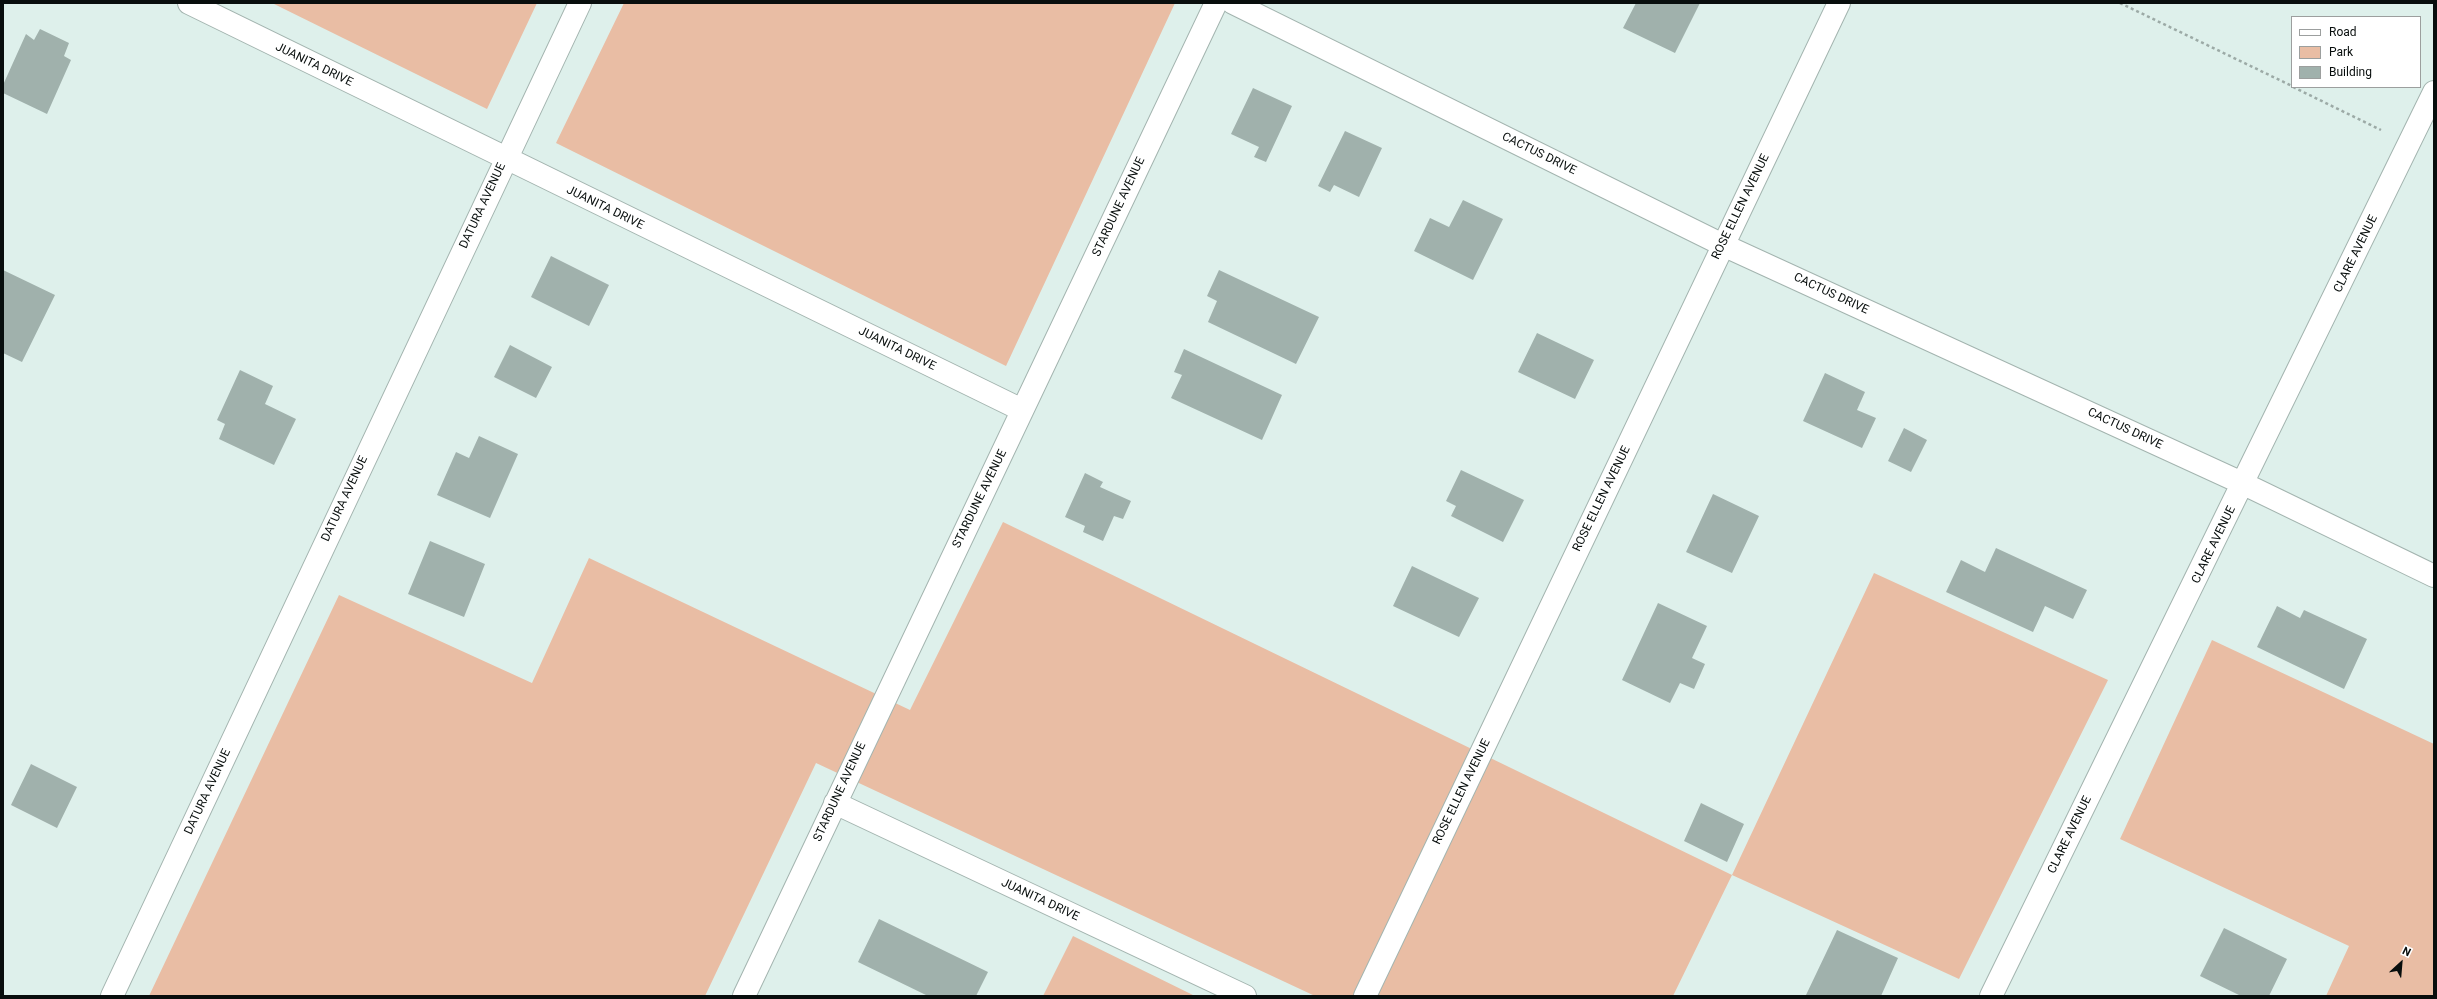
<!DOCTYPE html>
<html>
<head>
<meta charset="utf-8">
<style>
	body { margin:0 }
	#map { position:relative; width:2437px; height:999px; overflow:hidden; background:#def0eb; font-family:Roboto,sans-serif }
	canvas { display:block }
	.frame { position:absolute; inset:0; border:4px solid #080e0d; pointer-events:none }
	.legend { position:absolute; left:2291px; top:16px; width:130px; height:72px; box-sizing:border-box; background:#fff; border:1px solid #9c9f9e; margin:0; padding:5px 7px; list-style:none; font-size:12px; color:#080e0d }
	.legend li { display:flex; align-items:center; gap:8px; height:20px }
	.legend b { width:20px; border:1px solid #9c9f9e }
	.north { position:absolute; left:2381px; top:943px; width:40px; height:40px; -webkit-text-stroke:3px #fff; paint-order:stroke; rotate:26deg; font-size:11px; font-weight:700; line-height:16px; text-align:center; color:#080e0d }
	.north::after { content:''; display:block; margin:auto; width:14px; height:18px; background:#080e0d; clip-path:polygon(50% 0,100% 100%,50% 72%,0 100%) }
</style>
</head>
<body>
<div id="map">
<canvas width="2437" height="999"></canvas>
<div class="frame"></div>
<ul class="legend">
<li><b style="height:5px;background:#fff"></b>Road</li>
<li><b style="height:11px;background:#e9bda4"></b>Park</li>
<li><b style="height:11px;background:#a0b1ac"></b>Building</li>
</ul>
<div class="north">N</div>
</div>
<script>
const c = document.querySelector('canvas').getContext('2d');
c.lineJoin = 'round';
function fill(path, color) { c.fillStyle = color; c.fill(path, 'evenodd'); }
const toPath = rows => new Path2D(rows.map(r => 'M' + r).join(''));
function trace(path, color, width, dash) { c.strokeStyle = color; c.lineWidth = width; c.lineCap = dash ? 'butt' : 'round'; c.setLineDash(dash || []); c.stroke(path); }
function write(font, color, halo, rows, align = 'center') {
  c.font = font + ' Roboto,sans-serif'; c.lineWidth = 4; c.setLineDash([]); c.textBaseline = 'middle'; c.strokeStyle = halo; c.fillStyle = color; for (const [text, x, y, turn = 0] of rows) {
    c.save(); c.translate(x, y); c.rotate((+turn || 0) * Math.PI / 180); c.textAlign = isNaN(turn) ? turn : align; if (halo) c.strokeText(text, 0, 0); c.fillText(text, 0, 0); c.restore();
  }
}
fill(toPath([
	[272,3,537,3,487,109],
	[624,3,1175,3,1006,366,556,143],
	[1003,522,1732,875,1874,573,2108,680,1959,979,1732,875,1673,996,1315,996,816,763,705,996,149,996,339,595,532,683,589,558,910,710],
	[2212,640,2434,744,2434,996,2326,996,2349,946,2120,839],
	[1073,936,1195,996,1043,996]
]), '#e9bda4');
fill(toPath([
	[1636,3,1700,3,1675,53,1623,28],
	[40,29,69,43,64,56,71,60,47,114,3,93,3,85,26,34,34,40],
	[1253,88,1292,106,1266,162,1254,157,1259,147,1231,134],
	[1345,131,1382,148,1359,197,1334,185,1330,192,1318,186],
	[1463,200,1503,219,1473,280,1414,251,1430,218,1449,227],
	[551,256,609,285,589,326,531,297],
	[3,270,55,295,22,362,3,353],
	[1219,270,1319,317,1296,364,1208,322,1217,301,1207,296],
	[1537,333,1594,360,1575,399,1518,372],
	[510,345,552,367,536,398,494,377],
	[1184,349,1282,395,1262,440,1171,398,1182,375,1174,372],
	[240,370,273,386,265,404,296,419,274,465,219,439,225,424,217,420],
	[1825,373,1865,392,1857,410,1876,418,1862,448,1803,421],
	[1904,428,1927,440,1911,472,1888,461],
	[479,436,518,454,490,518,437,495,456,452,469,458],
	[1461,470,1524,500,1503,542,1451,516,1456,506,1446,501],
	[1085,473,1103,482,1100,487,1131,501,1123,519,1114,516,1103,541,1083,532,1085,526,1065,517],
	[1713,494,1759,516,1732,573,1686,552],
	[430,541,485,564,464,617,408,594],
	[1996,548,2087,590,2073,619,2045,606,2033,632,1946,592,1961,560,1985,572],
	[1412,566,1479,598,1459,637,1393,606],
	[1658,603,1707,626,1692,658,1705,664,1694,689,1680,683,1670,703,1622,680],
	[2277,606,2300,618,2304,610,2367,639,2344,689,2257,647],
	[31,764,77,787,57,828,11,805],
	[1701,803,1744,824,1727,862,1684,841],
	[879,919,988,972,976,996,928,996,858,962],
	[2224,928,2287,959,2269,996,2241,996,2200,976],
	[1837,930,1898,958,1881,996,1806,995]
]), '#a0b1ac');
const minor = toPath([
	[189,3,1022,410],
	[1233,3,1723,245,2244,484,2434,576],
	[835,803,1245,996],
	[112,996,580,3],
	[744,996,1216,3],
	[1365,996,1839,3],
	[1991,996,2434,92]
]);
trace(minor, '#a3b4af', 24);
trace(toPath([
	[2120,3,2292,86],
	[2293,87,2381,130]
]), '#9caaa6', 2.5, [3, 3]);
trace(minor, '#fff', 22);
write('12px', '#080e0d', '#fff', [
	["JUANITA DRIVE",314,65,26],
	["CACTUS DRIVE",1539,154,26],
	["DATURA AVENUE",483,206,-65],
	["STARDUNE AVENUE",1119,207,-65],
	["ROSE ELLEN AVENUE",1741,207,-64],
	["JUANITA DRIVE",605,208,26],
	["CLARE AVENUE",2356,254,-64],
	["CACTUS DRIVE",1831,294,25],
	["JUANITA DRIVE",897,349,26],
	["CACTUS DRIVE",2125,429,25],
	["DATURA AVENUE",345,499,-65],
	["STARDUNE AVENUE",980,499,-64],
	["ROSE ELLEN AVENUE",1602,499,-64],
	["CLARE AVENUE",2214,545,-64],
	["DATURA AVENUE",208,792,-65],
	["STARDUNE AVENUE",840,792,-65],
	["ROSE ELLEN AVENUE",1462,792,-64],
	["CLARE AVENUE",2070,835,-64],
	["JUANITA DRIVE",1040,900,25]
]);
</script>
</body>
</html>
